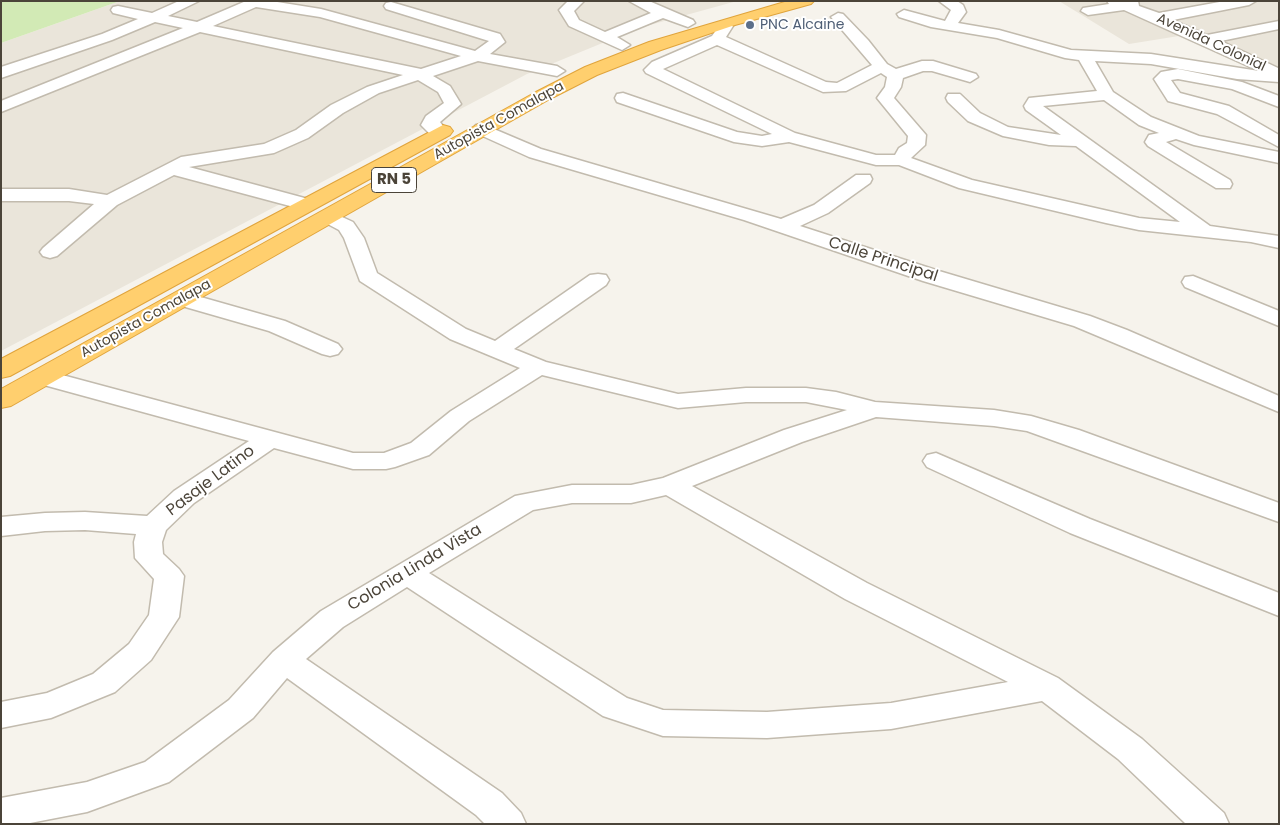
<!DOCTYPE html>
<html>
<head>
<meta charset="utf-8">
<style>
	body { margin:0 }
	#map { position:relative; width:1280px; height:825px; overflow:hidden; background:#f6f3ec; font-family:Poppins,sans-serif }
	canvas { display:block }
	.frame { position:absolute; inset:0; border:2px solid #4b4439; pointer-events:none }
</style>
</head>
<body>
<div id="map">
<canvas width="1280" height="825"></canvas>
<div class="frame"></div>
</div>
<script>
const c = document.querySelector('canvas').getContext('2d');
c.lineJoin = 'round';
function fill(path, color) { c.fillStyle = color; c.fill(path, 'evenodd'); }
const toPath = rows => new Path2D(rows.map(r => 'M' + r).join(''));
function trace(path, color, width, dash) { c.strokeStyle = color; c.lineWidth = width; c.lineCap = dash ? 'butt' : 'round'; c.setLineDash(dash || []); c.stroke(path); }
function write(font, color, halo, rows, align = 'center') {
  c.font = font + ' Poppins,sans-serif'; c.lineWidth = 4; c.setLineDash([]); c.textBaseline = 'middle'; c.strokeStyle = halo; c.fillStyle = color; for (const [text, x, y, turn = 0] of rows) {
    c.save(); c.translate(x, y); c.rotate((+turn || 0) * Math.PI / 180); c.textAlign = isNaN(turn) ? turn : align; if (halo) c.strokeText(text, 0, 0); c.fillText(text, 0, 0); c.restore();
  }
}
fill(toPath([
	[120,1,737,1,639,28,527,74,1,351,1,43],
	[1059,1,1279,1,1279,76,1185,35,1129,44]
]), '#eae5da');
fill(toPath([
	[1,1,120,1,1,43]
]), '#d2eab5');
const minor = toPath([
	[179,1,199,1,168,16,197,22,246,1,271,1,321,9,475,51,489,41,386,9,384,6,386,3,391,2,500,34,505,42,490,54,557,66,565,71,557,76,478,61,433,76,450,86,461,104,440,122,448,133,445,137,433,137,421,125,426,116,444,103,438,92,418,80,379,93,343,113,308,138,274,153,189,167,312,200,315,204,312,208,305,210,174,175,117,205,57,256,50,258,43,256,40,252,43,248,94,204,69,201,1,201,1,189,69,189,107,195,181,157,264,144,296,130,331,105,367,87,403,75,200,32,1,112,1,101,183,28,155,22,112,40,1,78,1,67,102,34,138,19,113,13,111,10,113,7,118,6,152,13,179,1],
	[256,7,320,17,461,56,421,69,213,26,256,7],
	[568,1,584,1,574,11,579,20,605,32,651,13,629,1,649,1,693,20,695,23,688,27,663,18,617,37,630,45,622,50,569,26,559,10,568,1],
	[939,1,957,1,963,5,966,12,958,23,999,30,1071,50,1151,54,1259,71,1124,10,1088,15,1081,11,1083,8,1109,4,1107,1,1138,1,1139,6,1159,13,1225,1,1256,1,1249,5,1173,20,1207,35,1279,21,1279,29,1221,41,1278,68,1279,82,1237,79,1151,64,1095,61,1113,92,1151,117,1199,136,1279,152,1279,163,1194,145,1176,139,1166,142,1230,180,1232,184,1230,188,1216,188,1148,146,1145,142,1149,135,1159,133,1139,125,1104,100,1043,106,1210,226,1279,236,1279,248,1251,242,1139,230,1106,223,959,188,899,165,876,165,789,142,762,146,734,142,617,102,615,98,617,94,623,93,737,132,762,136,772,134,646,73,644,70,652,62,712,36,721,23,726,22,733,26,726,37,826,82,837,83,872,65,831,17,838,13,843,14,868,40,887,64,896,69,922,61,933,61,976,74,978,77,970,82,932,71,923,71,903,78,901,87,894,98,926,135,925,145,911,158,972,180,1139,218,1180,222,1076,146,1049,145,1003,136,968,121,948,102,946,98,948,94,960,94,980,113,1008,127,1061,135,1026,110,1024,106,1029,98,1097,91,1079,60,1065,58,997,38,931,27,899,17,897,14,904,10,945,21,951,10,939,1],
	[717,45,823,92,846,91,881,73,887,77,885,87,877,98,908,136,907,143,899,148,895,155,876,155,795,133,663,69,717,45],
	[1178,69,1242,82,1279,96,1279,107,1232,89,1178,79,1171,80,1180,93,1229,106,1279,135,1279,147,1217,114,1168,101,1154,79,1161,72,1178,69],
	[482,124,541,149,781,219,814,205,856,175,870,175,872,179,870,183,828,213,800,226,939,271,1090,316,1127,330,1279,396,1279,412,1074,326,923,281,744,220,529,157,476,133,473,129,476,125,482,124],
	[329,211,353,222,364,238,377,273,466,329,495,341,590,275,598,274,606,275,609,280,606,285,514,349,546,362,678,394,746,388,806,388,836,392,875,402,994,410,1031,416,1079,430,1279,503,1279,522,1027,431,994,426,876,417,802,442,692,486,867,583,1058,678,1142,739,1224,813,1229,824,1186,824,1118,759,1042,701,891,729,767,738,663,736,603,716,407,587,343,627,306,659,502,793,521,813,526,824,485,824,476,815,287,678,253,718,169,782,87,812,25,824,1,824,1,798,87,782,145,762,229,700,273,652,321,611,515,496,572,485,631,485,663,478,784,430,847,410,806,402,746,402,678,408,542,375,469,421,429,455,395,467,386,469,353,469,274,448,194,503,166,530,162,542,163,554,179,569,184,576,179,617,151,660,115,692,51,718,1,728,1,702,47,693,93,674,129,644,149,615,154,579,135,558,134,542,136,534,85,530,45,531,1,536,1,517,45,513,85,512,147,516,174,491,249,441,33,382,30,377,33,372,42,370,51,372,353,453,384,453,411,443,451,411,520,368,450,339,360,281,344,238,339,230,322,221,319,217,322,213,329,211],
	[666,495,845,599,1008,682,891,703,767,712,663,710,627,698,429,573,533,510,572,503,631,503,666,495],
	[1193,276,1279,311,1279,326,1185,287,1182,282,1185,277,1193,276],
	[183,292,285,321,338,344,342,349,338,354,330,356,322,354,269,331,175,304,172,299,175,294,183,292],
	[936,453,1090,519,1279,593,1279,616,1070,533,927,467,923,461,927,455,936,453]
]);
const highway = toPath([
	[788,1,814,1,811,4,735,25,661,50,597,75,548,100,11,406,1,408,1,389,536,92,585,67,649,42,788,1],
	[443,125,450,127,453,131,450,135,10,376,1,378,1,359,443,125]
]);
trace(minor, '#c2bbae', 3);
trace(highway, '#e0a43c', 2);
fill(minor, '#fff');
fill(highway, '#ffcf6e');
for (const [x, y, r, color] of [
	[750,25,5,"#5c6f8a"]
]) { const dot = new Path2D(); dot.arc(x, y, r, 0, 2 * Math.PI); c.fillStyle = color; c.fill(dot); trace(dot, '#fff', 2); }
write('14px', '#4e5e75', '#fff', [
	["PNC Alcaine",760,25]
], 'left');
write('14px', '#4b4439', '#fff', [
	["Avenida Colonial",1211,43,25],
	["Autopista Comalapa",499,121,-29],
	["Autopista Comalapa",146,319,-29]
]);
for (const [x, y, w] of [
	[394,180,45]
]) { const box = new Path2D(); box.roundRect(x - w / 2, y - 12.5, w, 25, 4); c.fillStyle = '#fff'; c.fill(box); trace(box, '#4b4439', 1); }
write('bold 15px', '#4b4439', null, [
	["RN 5",394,180]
]);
write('16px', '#4b4439', '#fff', [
	["Calle Principal",883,260,18],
	["Pasaje Latino",211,481,-37],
	["Colonia Linda Vista",415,568,-31]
]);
</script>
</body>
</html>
